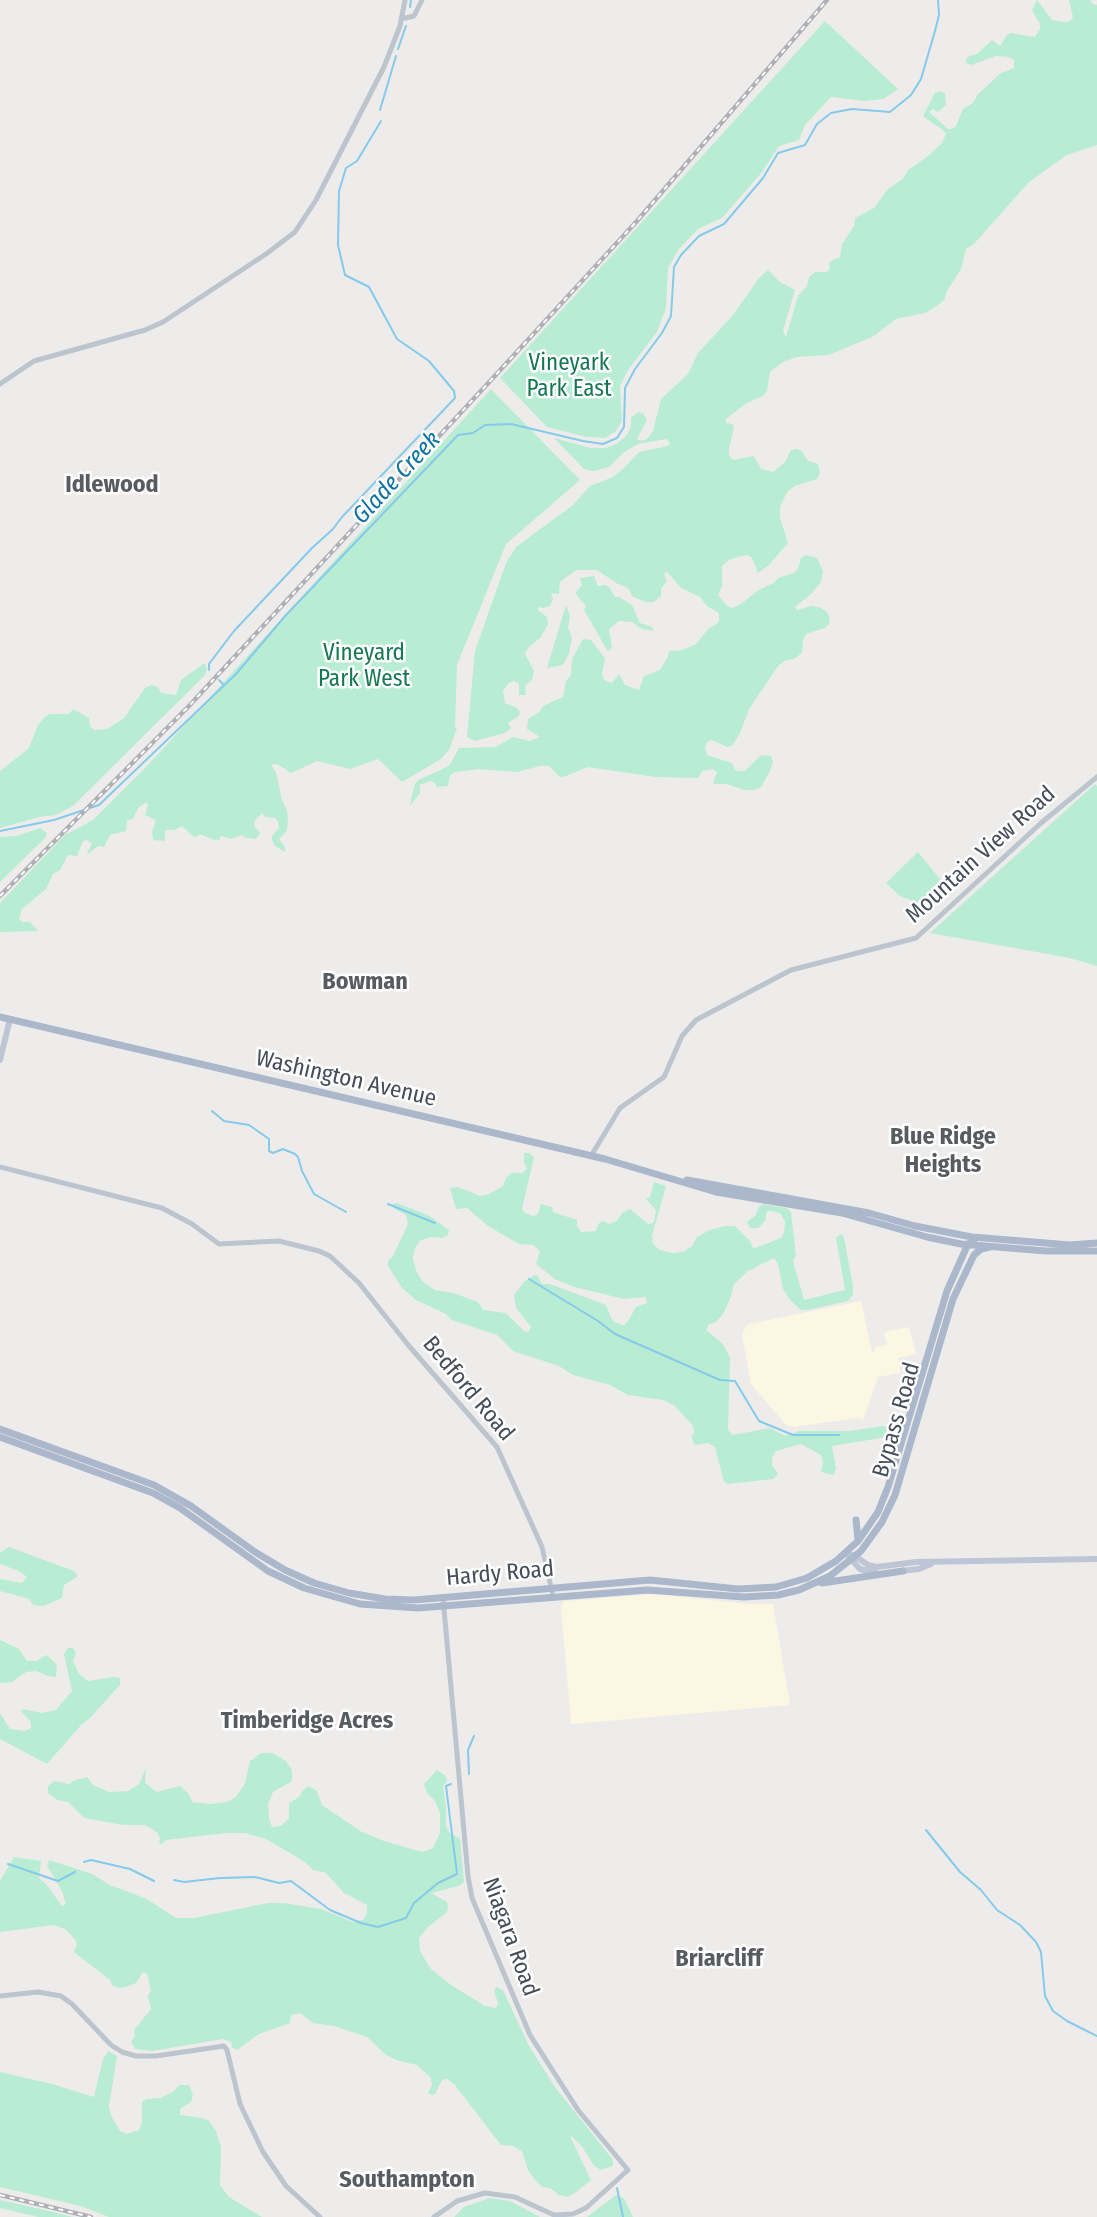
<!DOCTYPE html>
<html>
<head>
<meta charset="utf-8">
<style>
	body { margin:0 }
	canvas { display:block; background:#eeeceb }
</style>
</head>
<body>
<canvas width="1097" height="2217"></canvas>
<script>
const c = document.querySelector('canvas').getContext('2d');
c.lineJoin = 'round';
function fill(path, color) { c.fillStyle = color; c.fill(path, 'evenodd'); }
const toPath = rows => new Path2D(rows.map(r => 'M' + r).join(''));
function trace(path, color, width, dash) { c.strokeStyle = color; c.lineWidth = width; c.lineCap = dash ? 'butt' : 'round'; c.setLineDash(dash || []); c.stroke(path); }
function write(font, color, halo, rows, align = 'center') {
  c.font = font + ' "Fira Sans Condensed",sans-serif'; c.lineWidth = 5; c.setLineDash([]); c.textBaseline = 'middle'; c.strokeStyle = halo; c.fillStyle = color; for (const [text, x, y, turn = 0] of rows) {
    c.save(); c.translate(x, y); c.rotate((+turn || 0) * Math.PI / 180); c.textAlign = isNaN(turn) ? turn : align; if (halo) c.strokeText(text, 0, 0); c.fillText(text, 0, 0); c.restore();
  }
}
fill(toPath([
	[861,1301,872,1352,875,1352,874,1347,887,1345,884,1332,909,1327,916,1354,898,1358,900,1373,878,1377,863,1420,857,1418,793,1427,786,1425,751,1384,742,1335,745,1328,749,1324],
	[656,1594,748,1604,773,1604,790,1705,571,1724,561,1606,564,1601]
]), '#fbf7e3');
fill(toPath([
	[1037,0,1052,20,1065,22,1070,21,1073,17,1069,0,1090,0,1093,4,1097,5,1097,145,1067,155,1029,182,974,244,966,249,961,269,947,291,944,300,937,306,925,313,896,319,874,336,829,355,797,357,783,362,770,372,767,391,763,396,747,403,726,419,726,423,733,424,734,428,729,449,729,455,733,460,754,456,761,469,773,472,785,462,791,450,796,449,802,451,808,461,818,464,820,473,817,479,795,486,787,492,780,507,780,518,788,543,769,565,758,573,752,558,748,555,741,556,729,560,722,566,722,586,718,595,727,606,732,608,741,604,757,591,775,582,778,578,794,573,798,569,801,558,806,555,817,558,823,571,821,582,811,594,795,607,797,610,811,606,819,607,827,612,830,618,829,624,825,628,806,634,803,640,802,653,794,659,786,660,778,666,749,709,740,733,732,746,727,747,712,740,707,742,705,747,707,755,732,763,735,770,739,771,745,771,761,755,771,756,773,762,770,771,761,787,754,790,744,790,727,784,715,784,713,783,717,772,713,769,702,771,698,778,655,777,588,767,566,776,560,777,549,766,540,766,517,772,479,769,455,772,450,775,448,786,437,787,435,783,430,781,420,785,420,793,410,806,414,786,418,780,449,766,459,748,496,747,513,737,530,741,540,737,527,729,528,719,539,712,543,706,563,697,566,681,571,675,572,659,583,639,591,640,605,658,602,674,604,680,612,683,619,674,625,685,639,690,644,676,660,670,668,656,669,651,682,650,696,644,709,628,717,624,719,620,719,613,707,606,700,597,681,588,667,572,664,574,667,581,661,589,661,596,654,602,646,602,633,597,628,588,618,584,597,570,576,570,560,582,559,594,551,593,553,599,550,606,543,608,538,607,538,610,547,617,548,624,541,637,528,648,525,654,534,671,532,680,525,686,526,695,519,695,519,684,514,681,509,683,503,691,505,703,517,708,520,712,519,716,508,723,511,728,505,733,475,741,467,737,475,651,506,563,516,547,573,505,590,486,613,477,623,469,639,452,668,446,670,443,666,439,638,444,624,452,609,467,594,471,584,469,554,438,591,448,606,448,618,443,626,436,631,427,631,418,638,412,643,413,647,420,637,439,642,441,647,439,653,431,661,399,688,374,698,353,733,315,759,278,768,270,780,282,795,290,783,331,786,337,798,296,807,286,809,277,815,272,827,272,830,269,829,262,840,257,842,244,854,226,855,218,874,208,888,189,904,178,908,170,927,157,942,143,946,134,944,131,924,117,924,114,935,93,942,91,945,94,946,105,938,112,933,109,929,112,948,129,952,129,956,126,963,109,973,103,978,94,1001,73,1014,68,1014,60,1009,57,996,56,971,65,966,63,967,57,977,54,992,40,1000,46,1006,36,1011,33,1035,37,1040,29,1040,24,1032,10],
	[825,21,898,89,883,99,864,101,831,97,805,125,799,140,779,146,762,172,722,218,698,229,679,249,668,268,666,308,657,332,628,370,620,386,622,421,615,432,605,438,586,437,547,427,500,378],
	[491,389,580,480,506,544,457,665,455,727,457,728,449,750,441,759,402,782,378,759,350,769,317,761,291,773,277,764,271,765,276,772,282,800,287,810,288,824,286,832,279,839,285,847,285,852,275,846,272,840,272,836,279,828,278,822,275,818,265,817,262,813,255,820,254,826,260,833,256,839,246,838,242,835,231,839,221,836,219,840,214,840,200,834,195,838,182,826,174,830,165,830,165,841,153,840,152,832,156,820,145,815,148,804,145,803,138,808,133,819,127,820,126,831,110,835,104,847,98,846,88,854,87,853,92,844,87,840,83,841,77,856,68,855,60,870,53,874,46,889,22,909,19,919,22,922,30,922,38,931,0,932,0,903,65,835,93,820,149,764],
	[594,576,598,586,605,585,610,588,615,597,619,597,632,605,640,623,652,627,654,631,642,629,632,622,619,621,609,629,612,647,609,651,607,650,584,610,586,606,575,593,582,585,580,578],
	[566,605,570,616,568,628,572,638,569,654,563,665,547,668],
	[203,664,205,664,207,669,205,675,73,806,56,815,39,817,0,828,0,771,29,748,38,725,45,717,50,714,69,714,73,709,89,718,90,726,94,730,107,729,124,718,145,688,151,685,158,687,161,693,176,695,181,680],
	[1095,784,1097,786,1097,966,1070,958,930,933],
	[40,828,47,833,46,837,0,882,0,837,16,836],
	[918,852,948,889,936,898,918,903,900,896,886,883],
	[524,1153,529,1153,534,1157,522,1209,525,1213,534,1216,538,1214,541,1204,552,1207,553,1212,577,1220,577,1226,581,1232,596,1231,598,1224,603,1221,609,1224,617,1221,622,1213,630,1209,648,1224,654,1222,656,1210,646,1199,650,1197,654,1182,666,1186,652,1236,653,1244,660,1250,672,1253,683,1252,692,1246,697,1237,710,1230,725,1226,735,1226,750,1241,753,1248,758,1247,781,1238,784,1233,785,1222,781,1214,773,1211,767,1211,765,1221,758,1228,750,1228,747,1222,756,1215,758,1208,763,1204,786,1208,791,1212,796,1256,793,1261,804,1300,845,1290,836,1238,841,1234,844,1237,853,1287,853,1295,848,1301,807,1310,801,1310,791,1301,783,1289,778,1264,774,1258,748,1271,734,1284,731,1297,723,1314,716,1322,709,1324,706,1330,723,1344,730,1358,728,1430,733,1435,770,1428,785,1436,799,1431,850,1431,883,1426,889,1427,891,1432,887,1437,832,1446,836,1469,833,1475,821,1472,823,1461,821,1455,801,1444,776,1451,772,1458,772,1465,778,1474,773,1479,728,1484,724,1482,715,1447,708,1443,695,1445,691,1436,694,1433,693,1426,675,1406,663,1400,628,1395,610,1385,573,1375,559,1366,513,1351,497,1335,452,1320,446,1314,416,1300,402,1288,388,1266,388,1261,393,1256,408,1224,406,1215,393,1208,393,1204,397,1203,428,1215,449,1230,448,1235,442,1238,430,1237,420,1241,415,1248,413,1259,416,1270,422,1281,435,1290,453,1293,478,1302,483,1310,506,1313,524,1331,528,1332,531,1327,516,1308,514,1295,524,1282,534,1275,538,1276,542,1284,550,1284,606,1305,612,1320,619,1324,624,1325,628,1321,636,1307,647,1303,646,1297,624,1299,574,1287,555,1279,536,1264,540,1251,533,1245,519,1244,505,1236,488,1226,467,1208,456,1209,450,1188,458,1187,480,1196,489,1194,503,1186,506,1178,512,1173,522,1173,527,1169,524,1162],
	[9,1547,74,1571,77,1574,77,1577,64,1585,62,1598,44,1606,33,1605,29,1599,0,1591,0,1579,22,1583,27,1577,19,1571,0,1564,0,1553],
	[0,1640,19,1649,27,1661,36,1661,47,1655,57,1665,56,1677,48,1676,36,1671,26,1672,12,1682,0,1683],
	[68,1648,73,1648,76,1653,73,1661,79,1674,88,1681,113,1677,120,1678,120,1685,89,1719,82,1724,47,1764,0,1739,0,1713,10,1729,25,1731,31,1728,31,1722,21,1711,22,1709,42,1713,56,1710,72,1691,64,1654],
	[261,1753,272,1753,285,1760,292,1770,292,1781,273,1792,268,1804,269,1819,272,1827,281,1826,289,1818,289,1803,299,1797,303,1790,309,1786,317,1791,322,1805,362,1832,384,1841,422,1852,433,1848,440,1833,440,1813,435,1801,427,1793,424,1784,437,1770,446,1776,447,1781,443,1786,446,1807,446,1826,449,1832,460,1839,464,1882,459,1886,431,1893,447,1902,448,1907,447,1912,428,1927,419,1938,420,1951,430,1968,451,1985,485,2006,496,2008,498,2003,494,1991,496,1987,503,1990,529,2046,555,2087,613,2160,613,2166,601,2170,594,2166,581,2145,569,2134,591,2180,575,2193,567,2197,559,2195,550,2188,542,2187,535,2180,528,2170,522,2151,513,2146,501,2145,454,2084,447,2079,442,2080,435,2094,432,2095,428,2093,432,2085,431,2078,417,2065,399,2061,386,2055,367,2037,334,2026,313,2023,300,2013,291,2015,290,2023,259,2034,237,2050,232,2047,231,2042,223,2039,152,2051,135,2049,131,2042,135,2036,134,2030,151,2009,148,1996,151,1990,147,1974,143,1972,136,1983,126,1987,119,1988,112,1985,110,1980,74,1952,77,1944,75,1939,65,1929,54,1925,0,1932,0,1881,14,1857,41,1861,39,1878,46,1884,62,1906,66,1904,62,1891,47,1866,49,1860,92,1874,110,1885,147,1899,176,1918,194,1918,268,1903,284,1903,321,1909,353,1922,363,1920,367,1913,367,1905,344,1893,326,1873,313,1870,305,1862,266,1839,245,1833,227,1833,166,1840,162,1844,159,1843,160,1838,157,1832,145,1825,123,1825,84,1818,68,1802,57,1800,48,1793,48,1786,54,1781,70,1784,73,1781,87,1777,93,1785,109,1792,128,1791,139,1784,146,1768,145,1783,157,1792,180,1786,189,1794,192,1802,210,1804,227,1802,236,1797,245,1783,250,1761],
	[108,2051,117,2056,109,2106,111,2116,120,2131,127,2134,139,2130,142,2123,142,2102,146,2099,161,2098,174,2091,179,2085,189,2085,193,2095,191,2102,180,2109,180,2115,202,2118,209,2121,216,2131,221,2147,220,2185,229,2197,262,2217,109,2217,80,2206,0,2187,0,2072,52,2084,94,2097,103,2059],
	[616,2195,624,2198,633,2217,587,2217],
	[490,2198,510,2201,540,2217,454,2217,464,2207],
	[0,2200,45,2210,73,2217,38,2217,0,2208]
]), '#b8edd3');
trace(toPath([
	[410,7,411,0],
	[398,49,406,26],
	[380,110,396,56],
	[209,670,209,664,234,631,312,548,333,529,342,517,455,398,454,391,429,361,397,339,369,287,345,275,338,245,339,191,346,168,357,161,381,121],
	[219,680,224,685],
	[0,831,54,820,99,805,236,674,286,615,458,435,473,433,485,425,511,424,583,441,603,444,617,438,624,427,625,388,635,369,662,333,671,316,674,267,681,255,699,236,724,224,763,178,778,153,805,145,817,124,831,113,852,109,890,112,911,95,921,79,935,31,939,15,938,0],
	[212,1111,224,1121,249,1125,269,1139,269,1151,273,1153,283,1149,295,1154,298,1157,302,1171,314,1194,346,1212],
	[388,1204,435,1223],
	[529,1279,598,1321,615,1334,720,1380,735,1381,759,1421,793,1435,839,1435],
	[469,1774,468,1750,474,1736],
	[926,1830,960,1872,981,1890,997,1910,1020,1925,1036,1942,1041,1952,1045,1996,1053,2011,1067,2021,1097,2036],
	[84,1862,91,1860,130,1869,154,1881],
	[8,1864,58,1881,75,1872],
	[174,1880,184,1882,220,1878,255,1877,279,1883,291,1881,330,1910,361,1923,378,1927,406,1918,414,1903,438,1883,457,1874,446,1786,451,1784],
	[617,2188,623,2217]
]), '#85caea', 2);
trace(toPath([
	[401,19,414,16,422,0],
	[0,384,34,361,145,330,163,322,266,254,295,232,316,200,384,67,400,26,405,0],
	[591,1156,620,1108,664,1077,682,1036,696,1020,791,970,916,938,1041,823,1097,777],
	[0,1167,162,1208,192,1224,219,1244,279,1241,319,1251,330,1256,359,1283,409,1346,497,1447,542,1547,553,1596],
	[0,1996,38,1992,61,1996,72,2004,111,2045,122,2052,136,2056,156,2056,224,2046,227,2050,240,2104,263,2152,286,2186,320,2217],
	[434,2217,457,2201,485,2193,515,2197,554,2215,573,2214,586,2208,628,2170,578,2110,530,2035,472,1898,468,1876,443,1598]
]), '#bcc4ce', 5);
trace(toPath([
	[0,1060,10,1019],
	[846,1553,855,1556,868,1565,877,1567,916,1562,1097,1559],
	[848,1556,860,1569,876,1573],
	[901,1571,919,1569,931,1564]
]), '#bec6d5', 6);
trace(toPath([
	[0,1017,605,1159,716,1192,842,1213,927,1237,961,1244,1046,1251,1097,1251],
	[687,1180,869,1213,915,1226,972,1237,1070,1245,1097,1243],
	[0,1429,154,1485,191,1506,255,1552,285,1570,314,1583,349,1593,385,1599,414,1600,650,1580,738,1589,776,1587,807,1578,836,1561,858,1541,878,1512,888,1487,947,1291,968,1244,976,1238],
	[0,1437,153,1493,180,1508,268,1571,304,1588,360,1604,418,1608,647,1590,744,1597,778,1595,799,1590,830,1576,861,1551,882,1522,895,1495,953,1299,974,1255,981,1249,990,1247],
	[856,1520,858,1540],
	[822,1583,903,1571]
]), '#abb7cb', 7);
const rail = toPath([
	[0,896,188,707,492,379,637,221,827,0],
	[0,2195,91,2217]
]);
trace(rail, '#aeb0b6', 4.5);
trace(rail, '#fff', 2, [5]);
write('23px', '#167852', '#fff', [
	["Vineyark",569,364],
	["Park East",569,390],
	["Vineyard",364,654],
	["Park West",364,680]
]);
write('23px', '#444d59', '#fff', [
	["Mountain View Road",981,855,-42],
	["Washington Avenue",346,1079,13],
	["Bedford Road",468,1389,50],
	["Bypass Road",897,1420,-74],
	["Hardy Road",500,1574,-5],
	["Niagara Road",510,1937,70]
]);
write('italic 24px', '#0d73a3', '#fff', [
	["Glade Creek",397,478,-47]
]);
write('bold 24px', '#585b60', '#fff', [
	["Idlewood",112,485],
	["Bowman",365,982],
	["Blue Ridge",943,1137],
	["Heights",943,1165],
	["Timberidge Acres",307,1721],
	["Briarcliff",719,1959],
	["Southampton",407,2180]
]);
</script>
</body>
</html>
